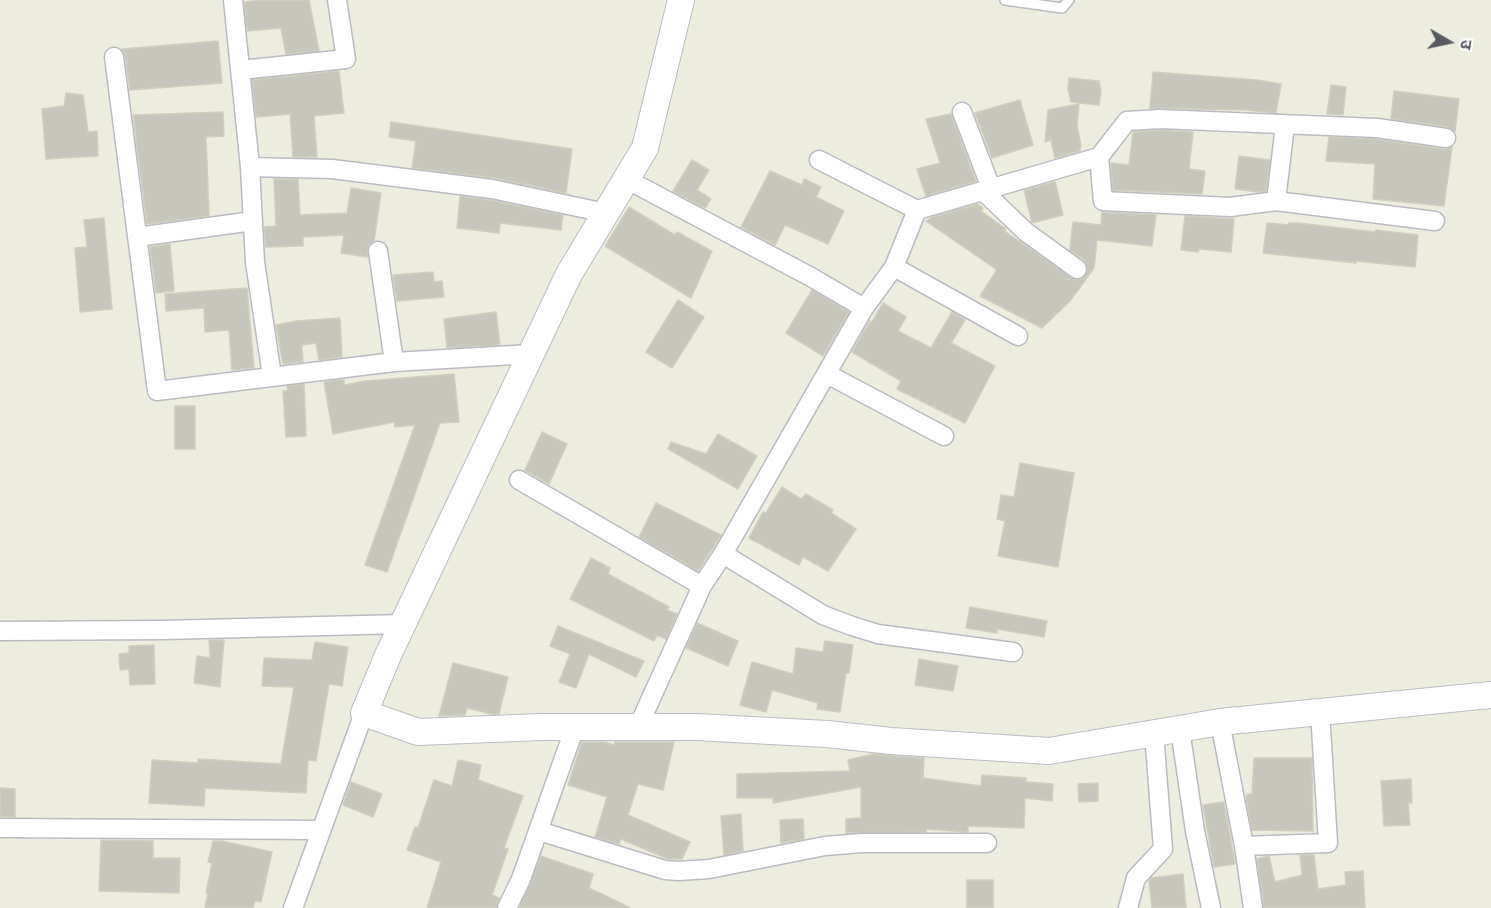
<!DOCTYPE html>
<html>
<head>
<meta charset="utf-8">
<style>
	body { margin:0 }
	#map { position:relative; width:1491px; height:908px; overflow:hidden; background:#ececdf; font-family:"Archivo Narrow","Noto Sans Devanagari",sans-serif }
	canvas { display:block }
	.north { position:absolute; left:1419px; top:12px; width:60px; height:60px; -webkit-text-stroke:4px #fff; paint-order:stroke; rotate:99deg; font-size:16px; font-weight:700; line-height:24px; text-align:center; color:#585a61 }
	.north::after { content:''; display:block; margin:auto; width:21px; height:27px; background:#585a61; clip-path:polygon(50% 0,100% 100%,50% 72%,0 100%) }
</style>
</head>
<body>
<div id="map">
<canvas width="1491" height="908"></canvas>
<div class="north">उ</div>
</div>
<script>
const c = document.querySelector('canvas').getContext('2d');
c.lineJoin = 'round';
function fill(path, color) { c.fillStyle = color; c.fill(path, 'evenodd'); }
const toPath = rows => new Path2D(rows.map(r => 'M' + r).join(''));
function trace(path, color, width, dash) { c.strokeStyle = color; c.lineWidth = width; c.lineCap = dash ? 'butt' : 'round'; c.setLineDash(dash || []); c.stroke(path); }
const building = toPath([
	[263,0,309,0,319,51,286,54,281,28,247,31,244,2,263,0],
	[218,41,222,83,130,90,125,56,122,49,218,41],
	[339,71,344,113,314,116,317,157,293,157,290,114,256,117,252,80,339,71],
	[1153,72,1257,80,1281,84,1276,113,1246,110,1150,108,1153,72],
	[1069,78,1099,81,1101,91,1099,105,1071,102,1068,89,1069,78],
	[1331,85,1346,87,1343,115,1327,114,1331,85],
	[1394,91,1459,99,1455,132,1448,127,1391,119,1394,91],
	[66,93,83,95,88,132,97,131,98,156,46,159,42,109,64,106,66,93],
	[1020,100,1033,145,992,158,975,113,1020,100],
	[1079,104,1077,126,1081,145,1080,151,1055,158,1051,140,1045,142,1048,110,1079,104],
	[223,112,224,136,206,137,209,216,147,224,133,115,223,112],
	[951,114,976,181,926,196,917,169,940,163,926,119,951,114],
	[391,122,572,149,566,193,494,178,412,168,416,141,389,137,391,122],
	[1160,130,1193,132,1189,169,1205,171,1202,194,1113,190,1111,163,1129,165,1133,132,1160,130],
	[1329,137,1376,139,1444,149,1452,147,1444,206,1373,199,1375,164,1326,161,1329,137],
	[1239,156,1270,160,1266,191,1258,192,1235,189,1239,156],
	[692,160,709,170,697,190,711,199,705,208,673,191,692,160],
	[770,171,802,185,804,179,821,187,816,197,844,211,828,244,785,225,775,245,741,227,770,171],
	[274,179,298,179,300,215,347,213,351,188,381,193,374,241,368,246,367,257,341,253,344,235,303,237,303,246,266,247,264,227,276,226,274,179],
	[1055,182,1063,215,1032,223,1024,190,1055,182],
	[460,196,490,200,563,215,561,230,500,223,499,233,457,228,460,196],
	[977,204,983,208,981,211,1006,229,1003,230,1075,280,1082,279,1088,270,1084,260,1070,250,1073,222,1101,225,1102,212,1156,215,1152,246,1097,240,1094,268,1070,301,1042,328,980,296,997,270,926,221,932,217,977,204],
	[629,207,675,235,677,232,712,251,691,298,605,246,629,207],
	[1185,216,1234,219,1231,252,1199,249,1198,252,1181,250,1185,216],
	[104,218,112,309,80,312,75,248,87,247,84,220,104,218],
	[1267,223,1289,225,1289,223,1298,223,1375,232,1376,230,1418,235,1415,267,1356,261,1356,263,1263,253,1267,223],
	[170,244,174,291,156,293,150,247,170,244],
	[433,272,434,282,442,281,444,297,397,301,393,275,433,272],
	[247,288,254,368,232,370,229,330,205,332,204,308,166,311,165,294,247,288],
	[812,290,849,312,823,356,786,333,812,290],
	[678,300,704,317,672,368,646,352,678,300],
	[883,303,906,317,898,331,931,348,952,312,965,320,951,343,995,366,965,423,897,389,901,381,852,352,870,321,872,322,883,303],
	[496,312,500,345,447,348,444,319,496,312],
	[340,318,342,357,319,360,316,343,302,345,303,362,283,364,276,325,296,321,340,318],
	[454,374,459,422,440,423,387,572,365,565,415,425,395,427,394,422,333,434,324,382,344,379,344,385,365,381,454,374],
	[304,384,306,436,286,437,283,391,288,391,287,386,304,384],
	[175,406,195,406,195,449,175,449,175,406],
	[542,432,567,444,549,484,525,470,542,432],
	[718,434,757,456,738,489,668,449,671,442,706,454,718,434],
	[1020,463,1074,473,1058,567,998,556,1005,521,997,519,1001,495,1014,497,1020,463],
	[782,487,801,499,806,494,833,510,831,513,856,529,828,571,803,557,799,565,749,538,763,512,766,513,782,487],
	[656,503,721,535,698,571,639,537,656,503],
	[591,558,610,568,608,574,669,607,667,610,677,614,666,639,657,635,654,641,570,599,591,558],
	[970,607,1047,621,1044,637,997,629,997,633,966,628,970,607],
	[697,623,738,641,728,666,686,648,697,623],
	[558,626,644,661,636,677,589,654,576,688,559,682,570,654,550,646,558,626],
	[209,640,224,640,220,687,194,683,197,656,210,658,209,640],
	[825,641,853,645,849,673,846,673,840,712,817,709,818,703,772,690,766,712,740,705,752,662,793,674,796,648,823,652,825,641],
	[315,642,348,647,342,686,329,684,316,761,308,760,306,793,205,788,204,806,149,803,152,760,198,763,198,759,281,764,294,687,262,686,264,658,312,660,315,642],
	[154,645,155,684,130,685,129,669,120,670,119,654,129,653,129,646,154,645],
	[919,659,958,666,953,691,915,685,919,659],
	[453,663,508,677,499,714,491,714,467,708,465,715,439,716,453,663],
	[582,742,605,742,614,745,615,742,674,742,663,790,638,784,628,815,690,842,682,859,668,859,621,839,619,844,595,837,607,797,568,785,582,742],
	[873,754,924,758,923,778,981,786,982,775,1026,778,1026,782,1053,784,1052,801,1025,798,1024,828,968,826,968,832,926,829,926,832,846,833,846,819,861,818,861,787,773,803,773,798,737,798,737,774,850,771,848,760,873,754],
	[1254,758,1312,758,1313,831,1252,830,1246,798,1247,794,1252,794,1254,758],
	[458,760,481,765,478,780,523,796,504,848,508,849,492,895,499,898,496,908,427,908,441,862,407,850,415,827,418,828,434,780,452,786,458,760],
	[1411,779,1412,803,1408,803,1410,825,1384,826,1381,781,1411,779],
	[351,782,382,794,373,817,343,805,351,782],
	[1098,783,1098,801,1079,802,1078,784,1098,783],
	[0,788,15,789,15,817,0,816,0,788],
	[1224,802,1235,864,1214,867,1203,805,1224,802],
	[741,814,743,851,724,855,721,816,741,814],
	[803,819,804,839,781,843,780,820,803,819],
	[101,840,153,841,153,858,180,858,179,893,99,891,101,840],
	[213,841,222,841,272,852,261,902,255,901,253,908,205,908,208,893,206,893,212,863,208,862,213,841],
	[1300,855,1314,855,1318,889,1346,885,1345,872,1363,871,1365,908,1264,908,1257,859,1269,856,1275,882,1302,875,1300,855],
	[541,856,593,874,589,888,631,908,519,908,541,856],
	[1183,874,1186,908,1152,908,1149,881,1151,878,1183,874],
	[967,880,993,880,993,908,967,908,967,880]
]);
fill(building, '#c7c6bc');
trace(building, '#d1cebd', 1.5);
const lane = toPath([
	[1005,0,1062,8,1069,0]
]);
const street = toPath([
	[233,0,250,167,255,262,272,376],
	[114,57,157,391,394,362,531,354],
	[241,70,346,59,337,0],
	[962,112,991,188],
	[1099,157,1103,201,1230,207,1276,201,1435,221],
	[819,160,917,210],
	[250,167,332,169,492,189,606,213],
	[626,179,811,277,864,308],
	[983,191,1026,232,1077,269],
	[1276,201,1285,125],
	[137,237,253,221],
	[378,251,394,362],
	[894,267,1018,336],
	[827,374,944,436],
	[519,480,702,586],
	[723,554,823,615,852,626,878,634,1013,652],
	[0,631,163,630,403,624],
	[1220,722,1244,846,1253,908],
	[638,727,702,586,723,554,864,308,894,267,917,210,1099,157,1127,121,1160,119,1377,128,1446,138],
	[1180,729,1195,831,1211,908],
	[0,828,321,830],
	[539,831,665,870,678,871,709,869,825,846,861,843,987,843],
	[1244,846,1328,843,1320,711],
	[293,908,364,713],
	[507,908,521,879,575,727],
	[1128,908,1136,878,1163,849,1154,733]
]);
const secondary = toPath([
	[681,0,645,148,569,274,389,653,364,713,418,732,541,727,696,727,827,734,891,741,1049,751,1220,722,1491,695]
]);
trace(lane, '#babbc2', 12);
trace(street, '#babbc2', 21);
trace(secondary, '#babcc4', 28);
trace(lane, '#fff', 9);
trace(street, '#fff', 18);
trace(secondary, '#fff', 26);
</script>
</body>
</html>
